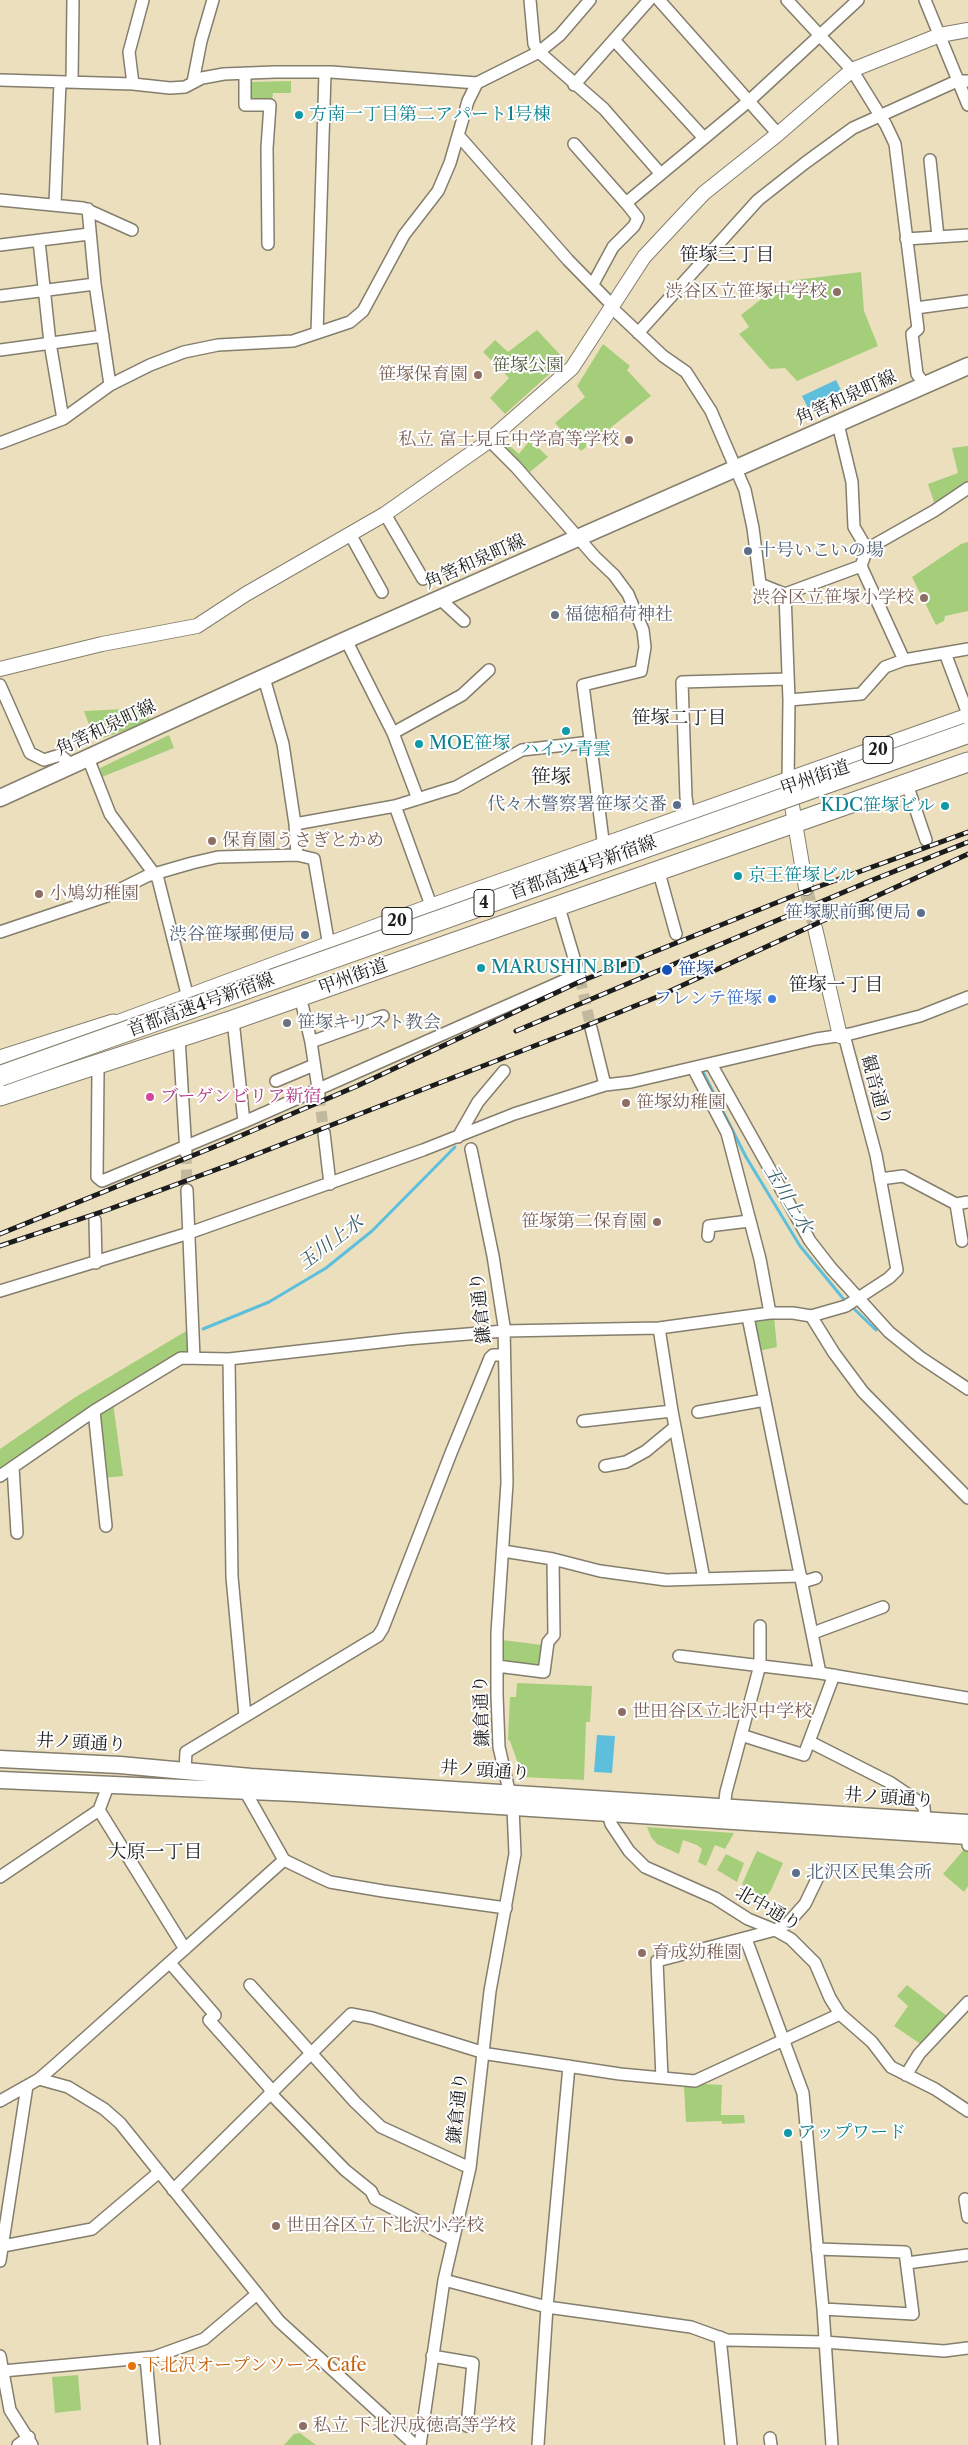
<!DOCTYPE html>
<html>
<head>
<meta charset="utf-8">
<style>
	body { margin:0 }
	canvas { display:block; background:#ecdfbe }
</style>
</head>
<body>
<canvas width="968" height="2445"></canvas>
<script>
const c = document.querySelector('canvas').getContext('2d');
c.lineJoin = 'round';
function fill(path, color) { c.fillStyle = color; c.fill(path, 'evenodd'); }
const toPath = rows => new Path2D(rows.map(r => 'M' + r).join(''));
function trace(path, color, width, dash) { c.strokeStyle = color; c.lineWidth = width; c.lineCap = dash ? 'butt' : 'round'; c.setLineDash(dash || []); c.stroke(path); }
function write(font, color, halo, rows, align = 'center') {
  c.font = font + ' "Libre Caslon Text","Noto Serif JP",serif'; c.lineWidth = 4; c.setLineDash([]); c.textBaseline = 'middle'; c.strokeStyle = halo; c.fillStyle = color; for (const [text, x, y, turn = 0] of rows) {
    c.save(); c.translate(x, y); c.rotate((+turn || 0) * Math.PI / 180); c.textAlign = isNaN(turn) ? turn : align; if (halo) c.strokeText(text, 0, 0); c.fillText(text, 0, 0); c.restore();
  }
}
fill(toPath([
	[291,81,291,93,273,93,272,100,248,98,249,82],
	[861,272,864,311,878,346,797,381,785,368,770,369,739,334,749,327,741,315,764,297,788,286,787,281],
	[537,330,565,360,505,414,490,398,509,378,483,352,495,340,508,352],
	[603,344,630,366,627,370,651,396,581,451,555,423,585,397,577,386],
	[530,440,548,457,530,472,505,450,510,446,519,454],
	[968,446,968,485,935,505,928,484,958,473,952,448],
	[968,542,968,611,945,616,944,621,936,625,912,577,961,544],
	[144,708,151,721,95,741,84,711],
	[169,735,174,748,102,777,100,768],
	[774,1317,777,1347,759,1351,754,1320],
	[188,1330,190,1350,146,1373,0,1472,0,1449,74,1398],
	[113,1403,123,1476,103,1478,95,1414],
	[502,1640,542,1645,539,1667,501,1661],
	[517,1683,592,1686,590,1722,586,1722,584,1780,523,1777,510,1741,508,1740,510,1697,516,1697],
	[647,1827,734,1833,725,1849,715,1845,706,1866,698,1862,702,1849,697,1845,683,1840,679,1854,657,1844,651,1837],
	[966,1847,968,1847,968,1886,964,1892,943,1874],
	[757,1851,783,1863,771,1890,765,1898,742,1884],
	[726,1854,744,1863,737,1882,717,1870],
	[907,1985,947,2016,922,2045,894,2026,908,2006,897,1996],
	[687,2083,722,2085,721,2115,744,2115,745,2123,722,2124,722,2121,686,2122,684,2086],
	[78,2375,81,2410,55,2413,52,2377],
	[300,2433,316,2445,284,2445,294,2434]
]), '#a5ce7a');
fill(toPath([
	[836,380,844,396,810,412,802,396],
	[597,1735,615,1736,612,1773,594,1772]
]), '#5ebfdc');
trace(toPath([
	[701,1068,746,1157,800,1246,846,1302],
	[851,1306,876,1330],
	[203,1329,269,1302,326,1268,372,1231,455,1147]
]), '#5ebfdc', 3);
trace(toPath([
	[580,978,591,1028],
	[319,1095,324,1133],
	[186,1153,187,1190]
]), '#c2b89e', 11, [11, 5.5]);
trace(toPath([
	[806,888,815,928]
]), '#c2b89e', 14, [14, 7]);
const minor = toPath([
	[530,0,534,44,539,52,604,109,660,173],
	[659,0,778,134],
	[787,0,852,70,886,125,895,144,918,329,912,334,917,374,925,385],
	[925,0,968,105],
	[614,40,704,138],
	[245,73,245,105,270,105,267,148,268,244],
	[0,80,133,84,170,88,185,87,202,78,224,74,275,72,331,72,477,83],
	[72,82,73,0],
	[193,82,201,41,213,0],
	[133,84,129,52,143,0],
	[574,85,649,0],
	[458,135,568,260,612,305],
	[574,144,626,203],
	[930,160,938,237],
	[0,200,83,208,132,230],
	[55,204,60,82],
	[88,209,95,284,110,385],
	[906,239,968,235],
	[39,241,50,343,63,419],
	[0,245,89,234],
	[593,284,613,247,634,226,638,218,626,203,750,100,858,0],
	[0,296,95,284],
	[611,307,663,356,686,372,711,411,745,490,753,528,760,584,785,594,789,700,788,782],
	[916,308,968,301],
	[317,333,325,73],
	[638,333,758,200,805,163,853,128,957,81,968,81],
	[0,350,103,336],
	[838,424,852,482,854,527,867,549],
	[490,441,516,467,595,557,614,575,628,594,643,630,645,647,641,671,583,685,604,848],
	[0,443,63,419,110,385,150,365,184,352,218,345,293,341,350,322,363,311,404,235,438,191,450,163,468,101,477,83,539,52,560,35,590,0],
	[385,514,423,579],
	[350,534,382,592],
	[785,594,861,566],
	[440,599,464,621],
	[346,640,393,733,418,799],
	[945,653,968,714],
	[904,660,861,566,867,549,934,511,968,488],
	[264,678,283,744,295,824,297,855],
	[0,685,30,753,44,760,60,755,73,766],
	[789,700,861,694,885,667,904,660,968,649],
	[393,733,462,695,489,670],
	[88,758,110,814,158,879,188,998],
	[907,784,926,840],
	[395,806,432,908],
	[689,818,686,797,682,682,788,679],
	[295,824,395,806,456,787,522,750,591,742],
	[658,869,676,934],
	[558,904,580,978],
	[0,932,107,896,147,876,192,863,218,857,297,855,314,859,329,946],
	[300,996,311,1042,319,1095],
	[233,1020,244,1122],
	[591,1028,605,1085],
	[179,1038,186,1153],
	[311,1042,383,1016],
	[711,1064,810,1241,831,1268,889,1332,920,1357,968,1389],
	[693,1068,727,1133,760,1259,770,1313],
	[98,1073,97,1177,102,1181,244,1122,579,974],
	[276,1081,314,1065],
	[324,1133,330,1184],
	[458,1137,478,1102,504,1071],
	[880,1179,903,1176,956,1204,968,1202],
	[187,1190,194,1358],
	[956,1204,962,1241],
	[95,1220,96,1263],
	[708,1236,709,1226,749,1221],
	[0,1291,189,1233,423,1150,514,1114,605,1085,631,1082,816,1039,850,1034,920,1016,968,997],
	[811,1316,834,1353,863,1392,968,1498],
	[748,1317,820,1673],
	[659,1328,672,1411,704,1579],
	[229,1359,232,1577,245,1716],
	[94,1411,106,1526],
	[698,1412,765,1400],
	[583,1421,672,1411],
	[605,1466,626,1462,646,1451,675,1427],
	[13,1467,17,1533],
	[0,1476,94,1411,181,1358,229,1359,407,1339,504,1331,659,1328,770,1313,793,1313,811,1316,846,1306,889,1278,897,1270,876,1155,844,1035],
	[503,1551,553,1559,600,1571,666,1580,801,1576],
	[803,1582,816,1578],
	[813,1633,883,1607],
	[679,1656,820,1673,968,1698],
	[497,1666,544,1672,548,1642,554,1635,553,1559],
	[741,1735,804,1755,834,1675],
	[810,1742,891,1783,919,1802,924,1807,925,1820],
	[185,1771,186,1752,378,1636,383,1628,451,1453,490,1358,493,1355,503,1355],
	[245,1791,284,1860,317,1876,330,1882,383,1891,506,1908],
	[724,1808,726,1792,760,1665,760,1626],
	[99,1810,185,1949],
	[608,1814,611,1824,629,1851,645,1867,715,1898,748,1919,775,1930,791,1939,815,1963,830,1998,840,2014,872,2042,891,2067,935,2089,968,2111],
	[968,1844,968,1845],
	[0,1877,99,1810,108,1786],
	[746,1939,803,2093,823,2309,832,2445],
	[170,1963,215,2015,209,2020,268,2086,275,2098,345,2170,371,2191,375,2199,452,2239],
	[250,1985,355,2102,381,2127,470,2168],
	[906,2075,919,2054,968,2002],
	[662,2078,657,1961,775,1930,788,1923,805,1904,820,1873],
	[39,2079,68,2087,104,2109,120,2123,279,2321,415,2445],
	[0,2101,39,2079,53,2067,284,1860],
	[173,2190,351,2014,372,2018,488,2054,620,2074,695,2081,840,2014],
	[965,2199,968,2217],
	[3,2246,92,2229,158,2173],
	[817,2249,905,2252,913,2314,823,2309],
	[0,2261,27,2086],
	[907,2263,968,2255],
	[444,2280,547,2307,691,2327,727,2340,824,2342,944,2351,968,2348],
	[720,2337,731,2445],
	[0,2356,10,2410,32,2445],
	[432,2356,473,2363,467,2426],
	[146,2358,154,2445],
	[3,2371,154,2357,204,2339,257,2294],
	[770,2438,771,2445],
	[18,2445,29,2437],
	[420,2445,444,2280,470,2168,490,1991,515,1854,513,1808,499,1747,497,1695,497,1633,507,1483,504,1326,493,1256,471,1149],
	[538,2445,547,2307,569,2066]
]);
const tertiary = toPath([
	[0,669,102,644,197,626,246,594,385,514,486,443,572,368,644,257,686,212,704,193,778,134,852,70,940,35,968,30],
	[789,788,806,888],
	[815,928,840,1036]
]);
const secondary = toPath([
	[0,798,346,640,968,366],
	[0,1759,120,1765,251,1777,968,1823],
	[0,1780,296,1793,968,1836]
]);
const trunk = toPath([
	[104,1030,432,908,968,718],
	[0,1060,113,1024],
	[0,1096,233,1020,968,762]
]);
trace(minor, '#847e6d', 14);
trace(tertiary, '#847e6d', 16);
trace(secondary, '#847e6d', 19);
trace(trunk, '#847e6d', 21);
trace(minor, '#fff', 11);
trace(tertiary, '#fff', 14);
trace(secondary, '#fff', 16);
trace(trunk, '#fff', 19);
const rail = toPath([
	[516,1031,870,881,968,842],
	[0,1234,226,1142,357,1086,579,982,798,894,968,832],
	[0,1246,107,1210,234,1163,588,1025,657,997,968,854]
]);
trace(rail, '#1c1c1c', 5);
trace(rail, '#fff', 3, [9]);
const motorwayBridge = toPath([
	[0,1076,968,733]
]);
trace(motorwayBridge, '#847e6d', 22, []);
trace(motorwayBridge, '#fff', 20);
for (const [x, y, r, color] of [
	[299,115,5,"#0f9aa8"],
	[837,292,5,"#8d6e63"],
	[478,375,5,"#8d6e63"],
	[629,440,5,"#8d6e63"],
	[748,551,5,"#5c6f8a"],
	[924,598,5,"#8d6e63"],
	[555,615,5,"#6b7280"],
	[566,731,5,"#0f9aa8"],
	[419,744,5,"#0f9aa8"],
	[677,805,5,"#5c6f8a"],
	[945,806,5,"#0f9aa8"],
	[212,841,5,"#8d6e63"],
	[738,876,5,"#0f9aa8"],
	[39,894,5,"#8d6e63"],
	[921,913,5,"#5c6f8a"],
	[305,935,5,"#5c6f8a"],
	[481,968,5,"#0f9aa8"],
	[667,970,6,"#1a4fb4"],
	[772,999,5,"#3f7fe0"],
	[287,1023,5,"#6b7280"],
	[150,1097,5,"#d1479c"],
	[626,1103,5,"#8d6e63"],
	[657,1222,5,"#8d6e63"],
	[622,1712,5,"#8d6e63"],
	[796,1873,5,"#5c6f8a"],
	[642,1953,5,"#8d6e63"],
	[788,2133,5,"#0f9aa8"],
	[276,2226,5,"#8d6e63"],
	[132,2366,5,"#e8710a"],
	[303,2426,5,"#8d6e63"]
]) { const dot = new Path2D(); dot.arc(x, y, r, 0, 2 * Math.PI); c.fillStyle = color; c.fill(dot); trace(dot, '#fff', 2); }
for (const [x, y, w] of [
	[878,750,30],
	[484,903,20],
	[397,921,30]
]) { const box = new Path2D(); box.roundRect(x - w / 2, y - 13.5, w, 27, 4); c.fillStyle = '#fff'; c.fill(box); trace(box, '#1c1c1c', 1); }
write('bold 16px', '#1c1c1c', null, [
	["20",878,750],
	["4",484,903],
	["20",397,921]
]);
write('18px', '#0d838f', '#fff', [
	["方南一丁目第二アパート1号棟",309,115],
	["MOE笹塚",429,744],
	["ハイツ青雲",566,750,"center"],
	["KDC笹塚ビル",935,806,"right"],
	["京王笹塚ビル",748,876],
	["MARUSHIN BLD.",491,968],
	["アップワード",798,2133]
], 'left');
write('18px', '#785e54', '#fff', [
	["渋谷区立笹塚中学校",827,292,"right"],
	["笹塚保育園",468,375,"right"],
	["私立 富士見丘中学高等学校",619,440,"right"],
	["渋谷区立笹塚小学校",914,598,"right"],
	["保育園うさぎとかめ",222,841],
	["小鳩幼稚園",49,894],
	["笹塚幼稚園",636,1103],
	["笹塚第二保育園",647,1222,"right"],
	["世田谷区立北沢中学校",632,1712],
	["育成幼稚園",652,1953],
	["世田谷区立下北沢小学校",286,2226],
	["私立 下北沢成徳高等学校",313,2426]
], 'left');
write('18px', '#4c5a3d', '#fff', [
	["笹塚公園",528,366]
]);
write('18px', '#1c1c1c', '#fff', [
	["角筈和泉町線",846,398,-24],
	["角筈和泉町線",475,562,-24],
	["角筈和泉町線",106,728,-25],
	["甲州街道",815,778,-19],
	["首都高速4号新宿線",583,868,-20],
	["甲州街道",353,977,-20],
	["首都高速4号新宿線",201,1005,-20],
	["観音通り",876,1090,75],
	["鎌倉通り",481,1308,-96],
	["鎌倉通り",482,1711,-92],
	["井ノ頭通り",81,1743,3],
	["井ノ頭通り",485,1771,4],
	["井ノ頭通り",889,1798,4],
	["北中通り",768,1909,30],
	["鎌倉通り",458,2108,-84]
]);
write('18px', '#4e5e75', '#fff', [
	["十号いこいの場",758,551,"left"],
	["代々木警察署笹塚交番",667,805],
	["笹塚駅前郵便局",911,913],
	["渋谷笹塚郵便局",295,935],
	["北沢区民集会所",806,1873,"left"]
], 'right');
write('18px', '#5b616d', '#fff', [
	["福徳稲荷神社",565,615],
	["笹塚キリスト教会",297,1023]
], 'left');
write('18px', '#164399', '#fff', [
	["笹塚",678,970]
], 'left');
write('18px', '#366cbe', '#fff', [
	["フレンテ笹塚",762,999]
], 'right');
write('18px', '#b23c85', '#fff', [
	["ブーゲンビリア新宿",160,1097]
], 'left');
write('18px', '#c56008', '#fff', [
	["下北沢オープンソース Cafe",142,2366]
], 'left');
write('19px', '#1c1c1c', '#fff', [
	["笹塚三丁目",727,256],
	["笹塚二丁目",679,719],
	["笹塚一丁目",836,986],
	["大原一丁目",155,1853]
]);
write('italic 19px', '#365d69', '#fff', [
	["玉川上水",788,1199,59],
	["玉川上水",331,1243,-37]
]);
write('20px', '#1c1c1c', '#fff', [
	["笹塚",551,777]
]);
</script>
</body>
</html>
